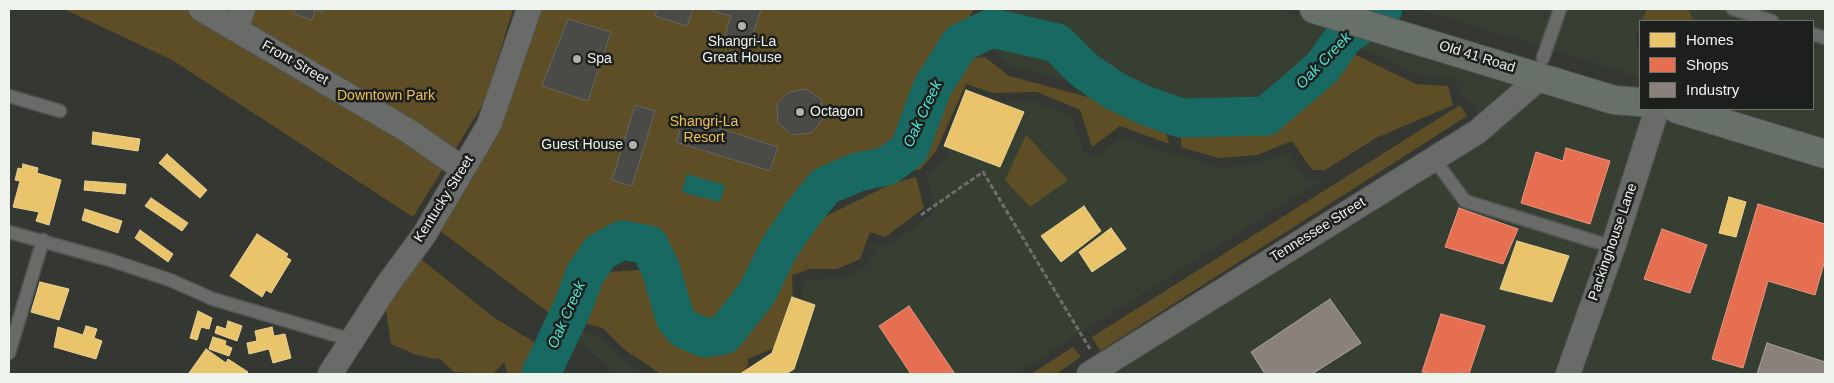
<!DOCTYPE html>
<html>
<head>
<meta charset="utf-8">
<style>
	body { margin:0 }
	#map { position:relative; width:1834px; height:383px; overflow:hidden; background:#343732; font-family:Arial,sans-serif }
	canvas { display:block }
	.frame { position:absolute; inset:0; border:10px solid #eff3ee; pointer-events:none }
	.legend { position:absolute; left:1639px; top:20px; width:175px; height:90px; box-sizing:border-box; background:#1c1f1b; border:1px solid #70746f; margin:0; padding:6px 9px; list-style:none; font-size:15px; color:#eff3ee }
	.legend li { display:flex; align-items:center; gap:10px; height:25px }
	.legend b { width:25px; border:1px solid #70746f }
</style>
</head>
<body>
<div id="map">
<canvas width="1834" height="383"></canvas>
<div class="frame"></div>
<ul class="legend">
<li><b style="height:14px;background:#e9c46a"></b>Homes</li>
<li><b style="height:14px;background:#e76f51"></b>Shops</li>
<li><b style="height:14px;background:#8a817c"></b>Industry</li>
</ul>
</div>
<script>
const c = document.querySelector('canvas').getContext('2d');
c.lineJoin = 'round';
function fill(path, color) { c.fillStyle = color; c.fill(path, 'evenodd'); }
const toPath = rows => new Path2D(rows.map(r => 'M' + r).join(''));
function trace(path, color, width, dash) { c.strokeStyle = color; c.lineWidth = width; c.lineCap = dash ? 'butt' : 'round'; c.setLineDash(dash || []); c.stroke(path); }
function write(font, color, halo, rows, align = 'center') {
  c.font = font + ' Arial,sans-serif'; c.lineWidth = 5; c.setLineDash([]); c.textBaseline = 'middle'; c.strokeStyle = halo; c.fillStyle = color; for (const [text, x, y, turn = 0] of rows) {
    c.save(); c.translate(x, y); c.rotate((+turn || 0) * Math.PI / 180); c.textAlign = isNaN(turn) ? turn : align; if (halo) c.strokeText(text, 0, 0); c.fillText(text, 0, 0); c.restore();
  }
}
fill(toPath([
	[986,9,1275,9,1413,49,1665,117,1825,166,1825,374,1074,374,1088,365,1091,355,1096,360,1477,119,1477,113,1467,98,1461,96,1455,79,1418,74,1343,41,1337,44,1275,106,1244,114,1189,116,1175,125,1172,117,1166,113,1090,87,1013,67,989,48,962,49],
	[1419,9,1647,9,1635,39,1640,54,1640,80,1628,73],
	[1688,9,1825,9,1825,143,1715,109,1813,109,1813,21,1694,21],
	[1035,102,1072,116,1082,149,1089,156,1099,155,1122,137,1166,153,1174,153,1220,168,1259,164,1288,153,1305,178,1322,180,1016,374,758,374,758,365,783,355,803,310,803,282,812,279,842,278,864,268,869,263,877,244,885,247,891,245,933,213,934,206,927,178,946,155,961,117,994,103],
	[568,328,598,336,620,358,644,374,619,374,562,331]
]), '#373f32');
fill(toPath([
	[64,9,513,9,484,103,413,217,172,60],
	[537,9,974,9,926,89,906,145,874,161,817,181,769,248,750,292,720,332,704,331,688,325,681,316,668,271,653,241,620,235,597,247,579,274,560,321,439,230,488,151,500,126],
	[1647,9,1688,9,1694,21,1642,21],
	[1346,50,1416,84,1448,86,1453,105,1376,138,1325,170,1312,170,1292,141,1257,155,1218,158,1181,147,1181,133,1190,126,1246,123,1281,115],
	[985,57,1009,76,1088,97,1164,122,1169,144,1120,126,1092,147,1080,110,1037,92,993,93,966,84,936,151,920,170,908,170,928,115,963,59],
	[1460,105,1467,116,1100,351,1092,337],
	[1026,135,1068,180,1030,207,1005,180],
	[916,177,924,208,885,237,870,232,860,259,837,269,810,269,792,275,793,306,779,346,748,359,747,374,661,374,625,350,603,328,575,321,584,296,601,272,642,270,656,278,661,304,670,328,712,347,736,329,758,304,769,269,776,252,808,233,818,220,893,183],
	[421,259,493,317,534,342,530,374,508,374,504,362,493,374,454,372,439,358,434,359,414,354,391,344,386,309],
	[1073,347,1081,357,1056,374,1031,374]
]), '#5e4e26');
fill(toPath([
	[687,174,725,185,720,202,682,192]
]), '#176961');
const homes = toPath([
	[966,90,1024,112,1000,167,944,146,966,90],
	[93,132,140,139,138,151,92,144,93,132],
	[167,154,207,190,200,198,159,163,167,154],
	[23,164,38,168,37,173,61,180,49,225,36,221,39,212,13,207,20,181,15,180,18,168,22,169,23,164],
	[85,181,126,184,125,194,84,190,85,181],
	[1729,197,1746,202,1736,237,1719,233,1729,197],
	[151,198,188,223,182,231,145,206,151,198],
	[1084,206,1101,231,1061,262,1041,236,1084,206],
	[85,209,122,221,118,233,82,220,85,209],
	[1111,228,1126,249,1092,272,1079,252,1111,228],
	[140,230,173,254,168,262,135,238,140,230],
	[257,234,288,254,286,257,291,260,271,293,266,290,262,297,230,276,257,234],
	[1517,241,1569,256,1552,302,1500,289,1517,241],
	[40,282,69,289,59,320,31,312,40,282],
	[792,297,815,305,794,369,786,374,740,374,772,353,792,297],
	[198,311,212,318,209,329,201,327,197,340,190,338,198,311],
	[228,321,242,326,237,341,215,333,217,326,226,329,228,321],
	[86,326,97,329,94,338,102,341,96,359,54,347,58,327,83,335,86,326],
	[272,327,274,336,285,334,291,358,273,363,269,349,249,354,247,343,257,341,255,331,272,327],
	[213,337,226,341,225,345,232,348,229,356,209,349,213,337],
	[206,349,226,363,228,359,248,372,246,374,191,374,189,373,206,349]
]);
fill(homes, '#e9c46a');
trace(homes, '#ebd292', 1);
const shops = toPath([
	[1566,148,1610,161,1590,224,1521,203,1536,152,1563,161,1566,148],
	[1758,204,1825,224,1825,260,1815,295,1768,281,1743,368,1712,359,1758,204],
	[1459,208,1518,229,1503,264,1445,247,1459,208],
	[1662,229,1707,245,1690,293,1644,279,1662,229],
	[909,306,955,374,911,374,879,326,909,306],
	[1441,314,1485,326,1469,374,1432,374,1422,372,1441,314]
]);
fill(shops, '#e76f51');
trace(shops, '#e99780', 1);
const industry = toPath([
	[1330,299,1361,343,1312,374,1265,374,1251,352,1330,299],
	[1767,343,1825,362,1825,374,1757,374,1767,343]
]);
fill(industry, '#8a817c');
trace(industry, '#a8a39e', 1);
trace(toPath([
	[541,374,573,306,585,274,600,252,622,240,649,245,661,270,675,318,684,329,705,338,724,335,757,293,779,248,801,216,825,186,858,172,887,166,909,150,932,88,960,43,992,28,1057,43,1084,70,1115,91,1144,105,1181,118,1266,116,1322,68,1344,37,1383,9]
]), '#176961', 39);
const building = toPath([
	[295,9,324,9,323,12,315,10,312,20,294,14,295,9],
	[657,9,693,9,687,26,655,16,657,9],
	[706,9,761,9,750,43,725,35,731,16,706,9],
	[568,19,611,32,588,101,542,86,568,19],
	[806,89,821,99,823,119,811,133,792,135,778,123,777,104,789,92,806,89],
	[635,105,655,111,632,186,612,180,635,105],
	[684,117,778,147,770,171,676,142,684,117]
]);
fill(building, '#4a4b47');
trace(building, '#646561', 1);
const lane = toPath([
	[1733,9,1772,21],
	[1813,34,1825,38],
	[1543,58,1560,9],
	[9,96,60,111],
	[1434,159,1465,201,1613,247],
	[9,232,110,260,170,280,213,299,352,340],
	[9,353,43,240]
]);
const street = toPath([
	[201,9,407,130,463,169],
	[236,28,243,9],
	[330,374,388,284,424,235,489,125,529,9],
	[1089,374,1477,132,1541,77],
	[1568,374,1613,247,1657,109]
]);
const secondary = toPath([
	[1314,9,1614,100,1640,102],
	[1677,109,1825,154]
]);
trace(lane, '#525551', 15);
trace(street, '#525551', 26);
trace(secondary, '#525551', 30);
trace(toPath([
	[921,215,983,172,1090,349]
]), '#6d6f6c', 3, [5, 2.5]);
trace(lane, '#686b67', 12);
trace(street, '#686b67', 24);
trace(secondary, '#68706a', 28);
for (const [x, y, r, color] of [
	[742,26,5,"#aeb1ac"],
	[577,59,5,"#aeb1ac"],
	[800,112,5,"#aeb1ac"],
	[633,145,5,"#aeb1ac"]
]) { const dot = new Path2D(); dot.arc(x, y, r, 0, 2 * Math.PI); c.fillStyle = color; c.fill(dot); trace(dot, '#1c1f1b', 2); }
write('14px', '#eff3ee', '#1c1f1b', [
	["Shangri-La",742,42,"center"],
	["Great House",742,58,"center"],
	["Spa",587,59],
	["Octagon",810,112],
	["Guest House",623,145,"right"]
], 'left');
write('14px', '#eff3ee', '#1c1f1b', [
	["Old 41 Road",1477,57,17],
	["Front Street",295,63,30],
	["Kentucky Street",444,199,-58],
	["Tennessee Street",1318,230,-32],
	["Packinghouse Lane",1613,242,-71]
]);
write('14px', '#edc059', '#1c1f1b', [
	["Downtown Park",386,96],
	["Shangri-La",704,122],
	["Resort",704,138]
]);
write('italic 15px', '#49e7d7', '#1c1f1b', [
	["Oak Creek",1324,61,-46],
	["Oak Creek",923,114,-65],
	["Oak Creek",567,315,-66]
]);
</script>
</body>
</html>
